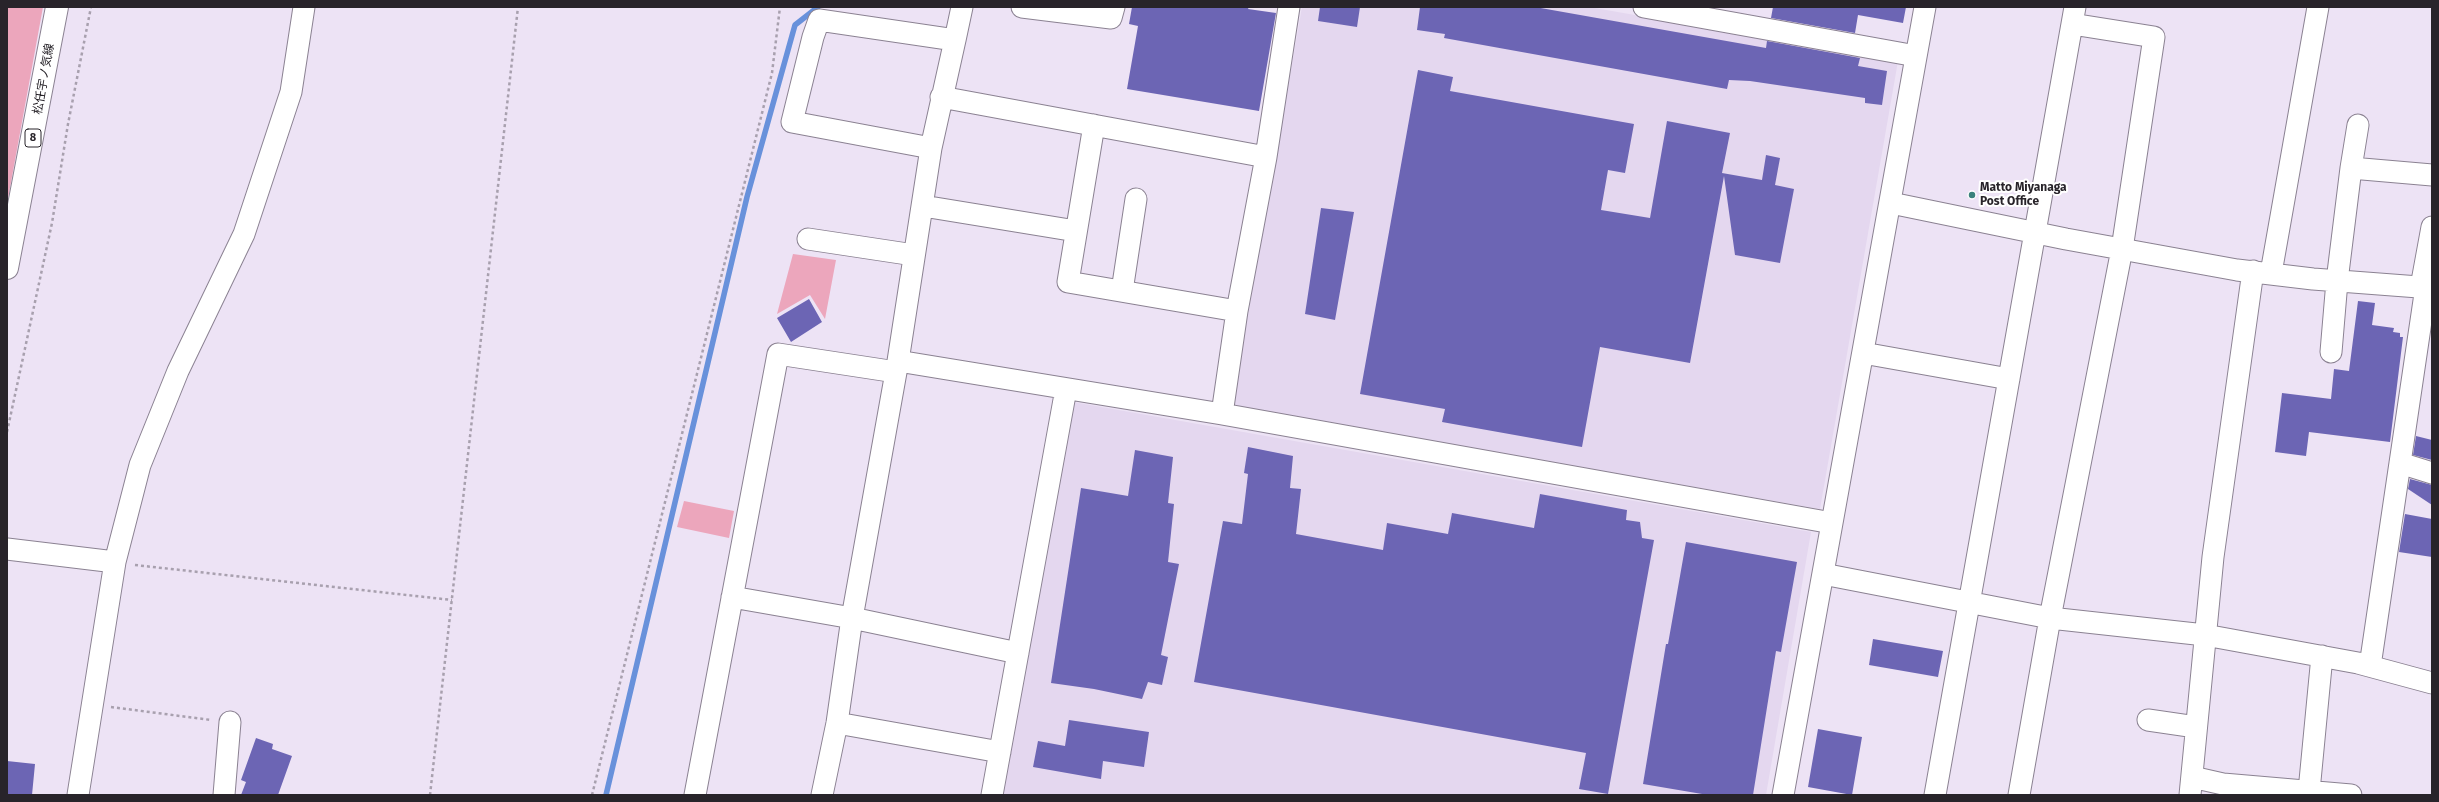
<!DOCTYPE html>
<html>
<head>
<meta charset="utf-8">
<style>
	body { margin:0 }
	#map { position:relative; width:2439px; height:802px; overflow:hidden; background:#ede3f5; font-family:"Fira Sans",sans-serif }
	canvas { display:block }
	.frame { position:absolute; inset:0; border:8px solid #28242a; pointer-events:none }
</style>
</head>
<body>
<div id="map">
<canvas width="2439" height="802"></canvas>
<div class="frame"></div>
</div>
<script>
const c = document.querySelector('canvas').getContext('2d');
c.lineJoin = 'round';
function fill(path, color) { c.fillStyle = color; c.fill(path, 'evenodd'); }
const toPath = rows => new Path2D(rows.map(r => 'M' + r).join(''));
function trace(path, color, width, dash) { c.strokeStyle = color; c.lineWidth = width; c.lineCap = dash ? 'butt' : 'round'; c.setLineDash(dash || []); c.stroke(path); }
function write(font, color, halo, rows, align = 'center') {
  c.font = font + ' "Fira Sans","Noto Sans JP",sans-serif'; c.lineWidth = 4; c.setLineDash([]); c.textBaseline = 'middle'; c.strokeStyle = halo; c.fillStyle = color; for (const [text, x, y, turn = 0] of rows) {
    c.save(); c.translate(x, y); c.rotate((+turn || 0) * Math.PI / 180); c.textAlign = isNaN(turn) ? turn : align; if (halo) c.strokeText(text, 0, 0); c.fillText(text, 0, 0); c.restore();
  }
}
fill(toPath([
	[1302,7,1589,7,1898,61,1820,509,1232,406],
	[1073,402,1811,532,1766,795,1003,795]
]), '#e4d7ef');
fill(toPath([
	[7,7,43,7,7,204],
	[793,254,836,260,825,319,810,295,777,314],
	[684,501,734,511,729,538,677,527]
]), '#eca6bc');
trace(toPath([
	[606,795,747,197,795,25,818,7]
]), '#6891db', 5.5);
fill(toPath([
	[1132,7,1249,7,1248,9,1276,13,1259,111,1127,89,1138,26,1129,24],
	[1320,7,1360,7,1357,27,1318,21],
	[1420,7,1535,7,1766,48,1767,41,1860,58,1858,66,1887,71,1882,105,1865,103,1865,98,1750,81,1729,80,1727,89,1444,38,1445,34,1417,30],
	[1773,7,1906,7,1903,23,1858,15,1855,33,1771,18],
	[1418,70,1453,77,1450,91,1634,124,1625,173,1608,170,1601,210,1650,218,1667,121,1730,133,1722,173,1762,180,1766,155,1780,158,1775,185,1794,189,1780,263,1735,255,1724,176,1690,363,1600,347,1582,447,1442,422,1445,409,1360,394],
	[1321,208,1354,212,1335,320,1305,314],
	[809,299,822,322,791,342,777,318],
	[2358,301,2375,303,2372,325,2394,328,2393,332,2400,333,2400,337,2403,337,2390,442,2309,432,2306,456,2275,452,2282,393,2331,399,2334,369,2349,371],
	[2416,436,2432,440,2432,460,2413,455],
	[1248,447,1293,456,1290,488,1301,489,1296,534,1383,550,1387,523,1448,534,1452,513,1534,528,1540,494,1627,510,1626,520,1640,522,1642,538,1654,540,1608,794,1579,789,1586,753,1194,682,1223,521,1242,524,1248,474,1244,473],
	[1135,450,1173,457,1168,503,1174,504,1168,562,1179,564,1161,655,1168,657,1162,685,1148,682,1142,699,1094,689,1051,683,1081,488,1128,496],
	[2410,479,2432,485,2432,505,2408,489],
	[2405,514,2432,519,2432,557,2399,552],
	[1686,542,1797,562,1781,652,1776,651,1753,795,1708,795,1643,784,1666,644,1668,644],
	[1873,639,1943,651,1938,677,1869,665],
	[1069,720,1149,732,1144,767,1103,761,1101,779,1033,767,1038,741,1065,746],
	[1818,729,1862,737,1852,795,1808,787],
	[256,738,273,744,272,749,292,756,278,795,241,795,246,782,241,780],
	[7,761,35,764,32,795,7,795]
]), '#6c65b4');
const minor = toPath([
	[1022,7,1111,18,1114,7],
	[1644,7,1916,56],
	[941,97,1266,157],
	[1094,125,1068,282,1237,311],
	[931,148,955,40],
	[2351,168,2358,125],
	[1891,203,2066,239,2237,270,2313,279,2432,288],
	[923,206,1076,231],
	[808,239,914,255],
	[2271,273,2318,7],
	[2421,287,2432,227],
	[1122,291,1136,199],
	[2331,352,2337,281,2351,168,2432,175],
	[1863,353,2009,379],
	[898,361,1222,414,1237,311,1266,157,1289,7],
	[1222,414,1832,523],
	[2400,463,2432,473],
	[7,549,115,562],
	[1823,574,2050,618,2205,635,2358,663,2432,683],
	[732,597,852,618,1018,653],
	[2370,666,2426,287],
	[2148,720,2196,727],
	[837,723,1000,752],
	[2192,777,2223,784,2351,795],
	[2309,791,2322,656],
	[78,795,115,562,140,465,178,371,244,234,291,92,304,7],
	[224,795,230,722],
	[695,795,778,354,896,372],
	[822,795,837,723,852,618,898,361,931,148,792,122,813,37,819,20,955,40,962,7],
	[992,795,1066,389],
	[1783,795,1925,7],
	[1935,795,2075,7],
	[2019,795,2050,618,2122,249,2154,37,2072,24],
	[2190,795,2213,557,2253,271]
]);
const major = toPath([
	[7,268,57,7]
]);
trace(minor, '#8b8292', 23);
trace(major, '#8b8292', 24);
trace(toPath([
	[7,432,52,223,68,124,91,7],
	[135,565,452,600],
	[111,707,211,720],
	[430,795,518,7],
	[592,795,772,73,780,7]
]), '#a8a0ae', 2.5, [3, 3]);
trace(minor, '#fff', 21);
trace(major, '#fff', 22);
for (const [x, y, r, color] of [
	[1972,195,4,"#3b827c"]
]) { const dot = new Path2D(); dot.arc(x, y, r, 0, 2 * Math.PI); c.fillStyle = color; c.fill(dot); trace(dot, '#fff', 1.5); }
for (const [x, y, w] of [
	[33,138,16]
]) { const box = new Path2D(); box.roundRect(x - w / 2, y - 9, w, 18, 3); c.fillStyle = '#fff'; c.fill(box); trace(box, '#28242a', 1); }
write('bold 11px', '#28242a', null, [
	["8",33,138]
]);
write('12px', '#28242a', '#fff', [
	["松任宇ノ気線",44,79,-80]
]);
write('bold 12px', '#28242a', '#fff', [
	["Matto Miyanaga",1980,188],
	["Post Office",1980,202]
], 'left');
</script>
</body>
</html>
